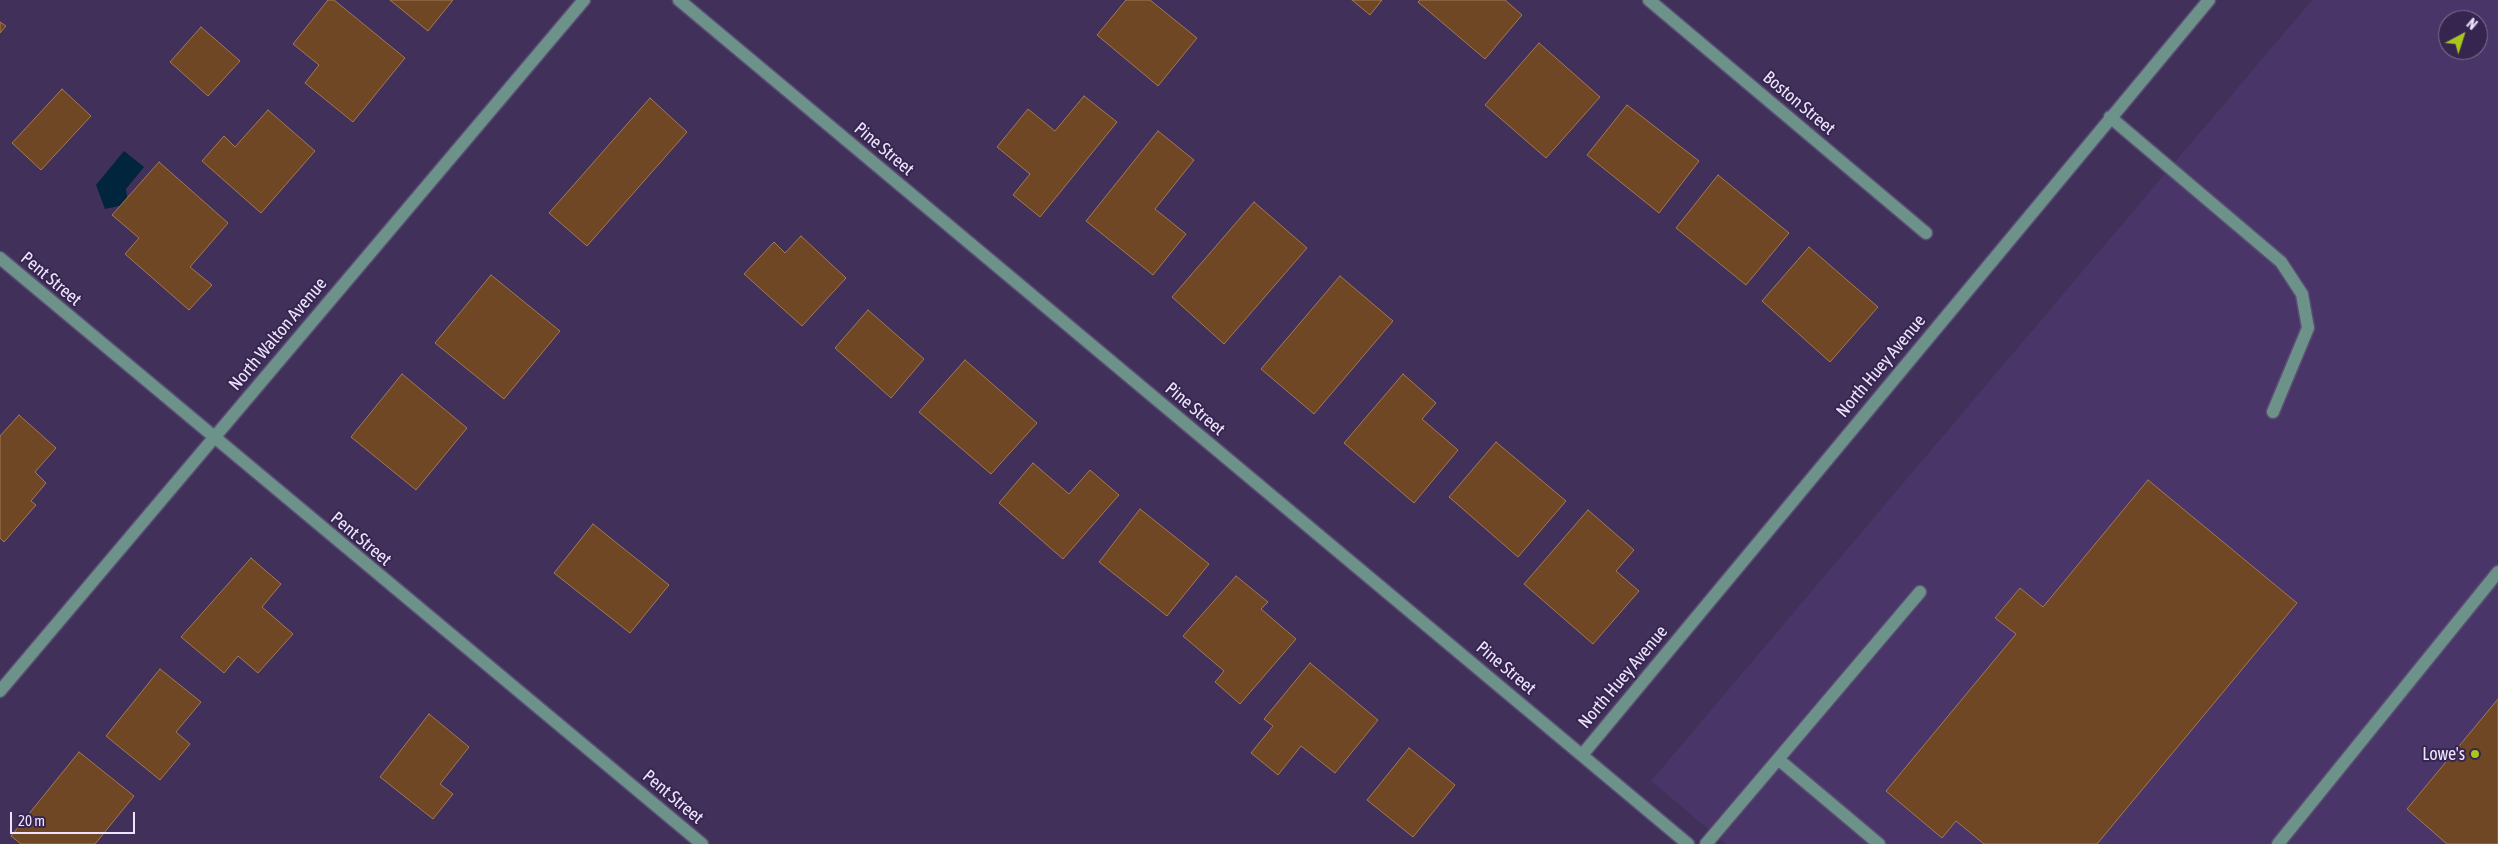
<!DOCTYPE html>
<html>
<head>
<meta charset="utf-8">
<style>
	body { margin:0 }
	#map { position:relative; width:2498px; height:844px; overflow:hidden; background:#41305a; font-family:"Asap Condensed",sans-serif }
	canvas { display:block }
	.north { position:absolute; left:2438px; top:10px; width:50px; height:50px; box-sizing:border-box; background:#36264f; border:1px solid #7f7295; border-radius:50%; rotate:40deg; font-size:14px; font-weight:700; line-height:20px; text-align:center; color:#ece3fe }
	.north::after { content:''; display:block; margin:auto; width:18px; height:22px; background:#a8c71d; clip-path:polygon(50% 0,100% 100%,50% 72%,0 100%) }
	.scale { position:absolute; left:10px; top:812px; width:125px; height:22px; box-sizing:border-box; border:2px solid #ece3fe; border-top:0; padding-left:6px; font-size:15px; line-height:18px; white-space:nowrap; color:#ece3fe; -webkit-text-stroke:4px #36264f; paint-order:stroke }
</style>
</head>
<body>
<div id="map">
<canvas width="2498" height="844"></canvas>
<div class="north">N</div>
<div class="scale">20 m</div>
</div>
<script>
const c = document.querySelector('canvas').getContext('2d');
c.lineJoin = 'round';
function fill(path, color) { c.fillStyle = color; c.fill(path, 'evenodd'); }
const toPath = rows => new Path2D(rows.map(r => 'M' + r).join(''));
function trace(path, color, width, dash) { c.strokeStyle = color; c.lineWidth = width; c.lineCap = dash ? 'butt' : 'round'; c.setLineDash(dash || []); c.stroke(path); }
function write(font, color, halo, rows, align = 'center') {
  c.font = font + ' "Asap Condensed",sans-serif'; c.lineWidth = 4; c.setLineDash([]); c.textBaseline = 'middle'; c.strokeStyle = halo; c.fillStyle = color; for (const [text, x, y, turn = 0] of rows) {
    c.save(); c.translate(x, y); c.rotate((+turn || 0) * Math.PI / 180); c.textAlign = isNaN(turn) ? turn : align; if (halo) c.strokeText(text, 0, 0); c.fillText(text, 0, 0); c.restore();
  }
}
fill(toPath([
	[2312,0,2498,0,2498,844,1726,844,1651,781],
	[2448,20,2478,20,2478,50,2448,50]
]), '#493567');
fill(toPath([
	[124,151,144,167,126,189,128,204,105,209,96,185]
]), '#00253c');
const building = toPath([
	[328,0,334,0,405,58,353,122,305,83,319,65,293,44,328,0],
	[390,0,453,0,428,31,390,0],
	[1126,0,1150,0,1197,38,1158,86,1097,35,1126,0],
	[1352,0,1382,0,1370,15,1352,0],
	[1420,0,1505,0,1522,15,1485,59,1418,2,1420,0],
	[0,22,6,26,0,33,0,22],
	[201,27,240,61,208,96,170,62,201,27],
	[1539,43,1600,97,1546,158,1485,105,1539,43],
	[62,89,91,116,41,170,12,143,62,89],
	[1084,96,1117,122,1040,217,1013,195,1030,174,997,147,1028,109,1055,131,1084,96],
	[650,98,687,132,587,246,549,213,650,98],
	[1627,105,1699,161,1659,213,1587,155,1627,105],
	[268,110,315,151,261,213,202,161,224,136,235,147,268,110],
	[1158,131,1194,160,1155,209,1186,234,1153,275,1086,221,1158,131],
	[159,162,228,223,190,267,212,285,189,310,125,254,139,238,112,215,159,162],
	[1718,175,1789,233,1746,285,1676,228,1718,175],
	[1254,202,1307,248,1224,344,1172,297,1254,202],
	[801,236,846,278,802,326,744,274,774,242,785,253,801,236],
	[1809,247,1878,307,1830,362,1762,301,1809,247],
	[491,275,560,331,504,399,435,343,491,275],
	[1340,276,1393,321,1314,414,1261,369,1340,276],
	[868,310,924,359,891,398,835,348,868,310],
	[965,360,1037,423,991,474,919,412,965,360],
	[402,374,467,428,416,490,351,437,402,374],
	[1403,374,1436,403,1422,419,1458,450,1414,503,1344,443,1403,374],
	[19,415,56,448,35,472,46,483,31,501,36,505,4,542,0,538,0,436,19,415],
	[1496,442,1566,501,1518,557,1449,497,1496,442],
	[1033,463,1069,494,1090,470,1119,495,1063,559,999,503,1033,463],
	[2148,480,2297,603,2097,844,1984,844,1956,821,1942,838,1886,791,2016,634,1995,618,2020,588,2043,607,2148,480],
	[1140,509,1209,564,1167,616,1099,562,1140,509],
	[1588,510,1634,550,1616,571,1639,591,1593,644,1524,584,1588,510],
	[593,524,669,585,630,633,554,573,593,524],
	[251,558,281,584,262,607,293,634,258,673,238,656,224,673,181,637,251,558],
	[1236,576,1268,602,1261,609,1296,639,1240,704,1215,682,1224,671,1183,636,1236,576],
	[1310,663,1378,720,1335,773,1301,746,1278,775,1251,753,1273,726,1264,719,1310,663],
	[160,669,201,702,176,732,190,744,160,780,106,736,160,669],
	[2498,699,2498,844,2447,844,2407,809,2498,699],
	[429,714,469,747,440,784,453,794,433,819,380,777,429,714],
	[1409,748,1455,785,1413,837,1367,800,1409,748],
	[79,752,134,796,95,844,21,844,11,836,79,752]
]);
fill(building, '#6f4724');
trace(building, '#a47954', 1);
const minor = toPath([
	[679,0,1688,844],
	[1649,0,1926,233],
	[2110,117,2281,262,2302,294,2308,328,2273,412],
	[0,258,702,844],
	[0,691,584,0],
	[1582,755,2209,0],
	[1778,759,1879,844],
	[1706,844,1920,592],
	[2278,844,2498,572]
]);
trace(minor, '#5c4d74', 15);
trace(minor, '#6c928a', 12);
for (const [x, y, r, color] of [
	[2475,754,5,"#a8c71d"]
]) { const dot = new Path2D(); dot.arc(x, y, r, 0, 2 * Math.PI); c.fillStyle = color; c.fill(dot); trace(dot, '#36264f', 2); }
write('18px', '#ece3fe', '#36264f', [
	["Boston Street",1799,103,40],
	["Pine Street",884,149,40],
	["Pent Street",51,279,40],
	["North Walton Avenue",278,334,-50],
	["North Huey Avenue",1881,366,-50],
	["Pine Street",1195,409,40],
	["Pent Street",361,539,40],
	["Pine Street",1506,668,40],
	["North Huey Avenue",1623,677,-50],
	["Pent Street",673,797,40]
]);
write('18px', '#ece3fe', '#36264f', [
	["Lowe's",2465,754]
], 'right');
</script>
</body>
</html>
